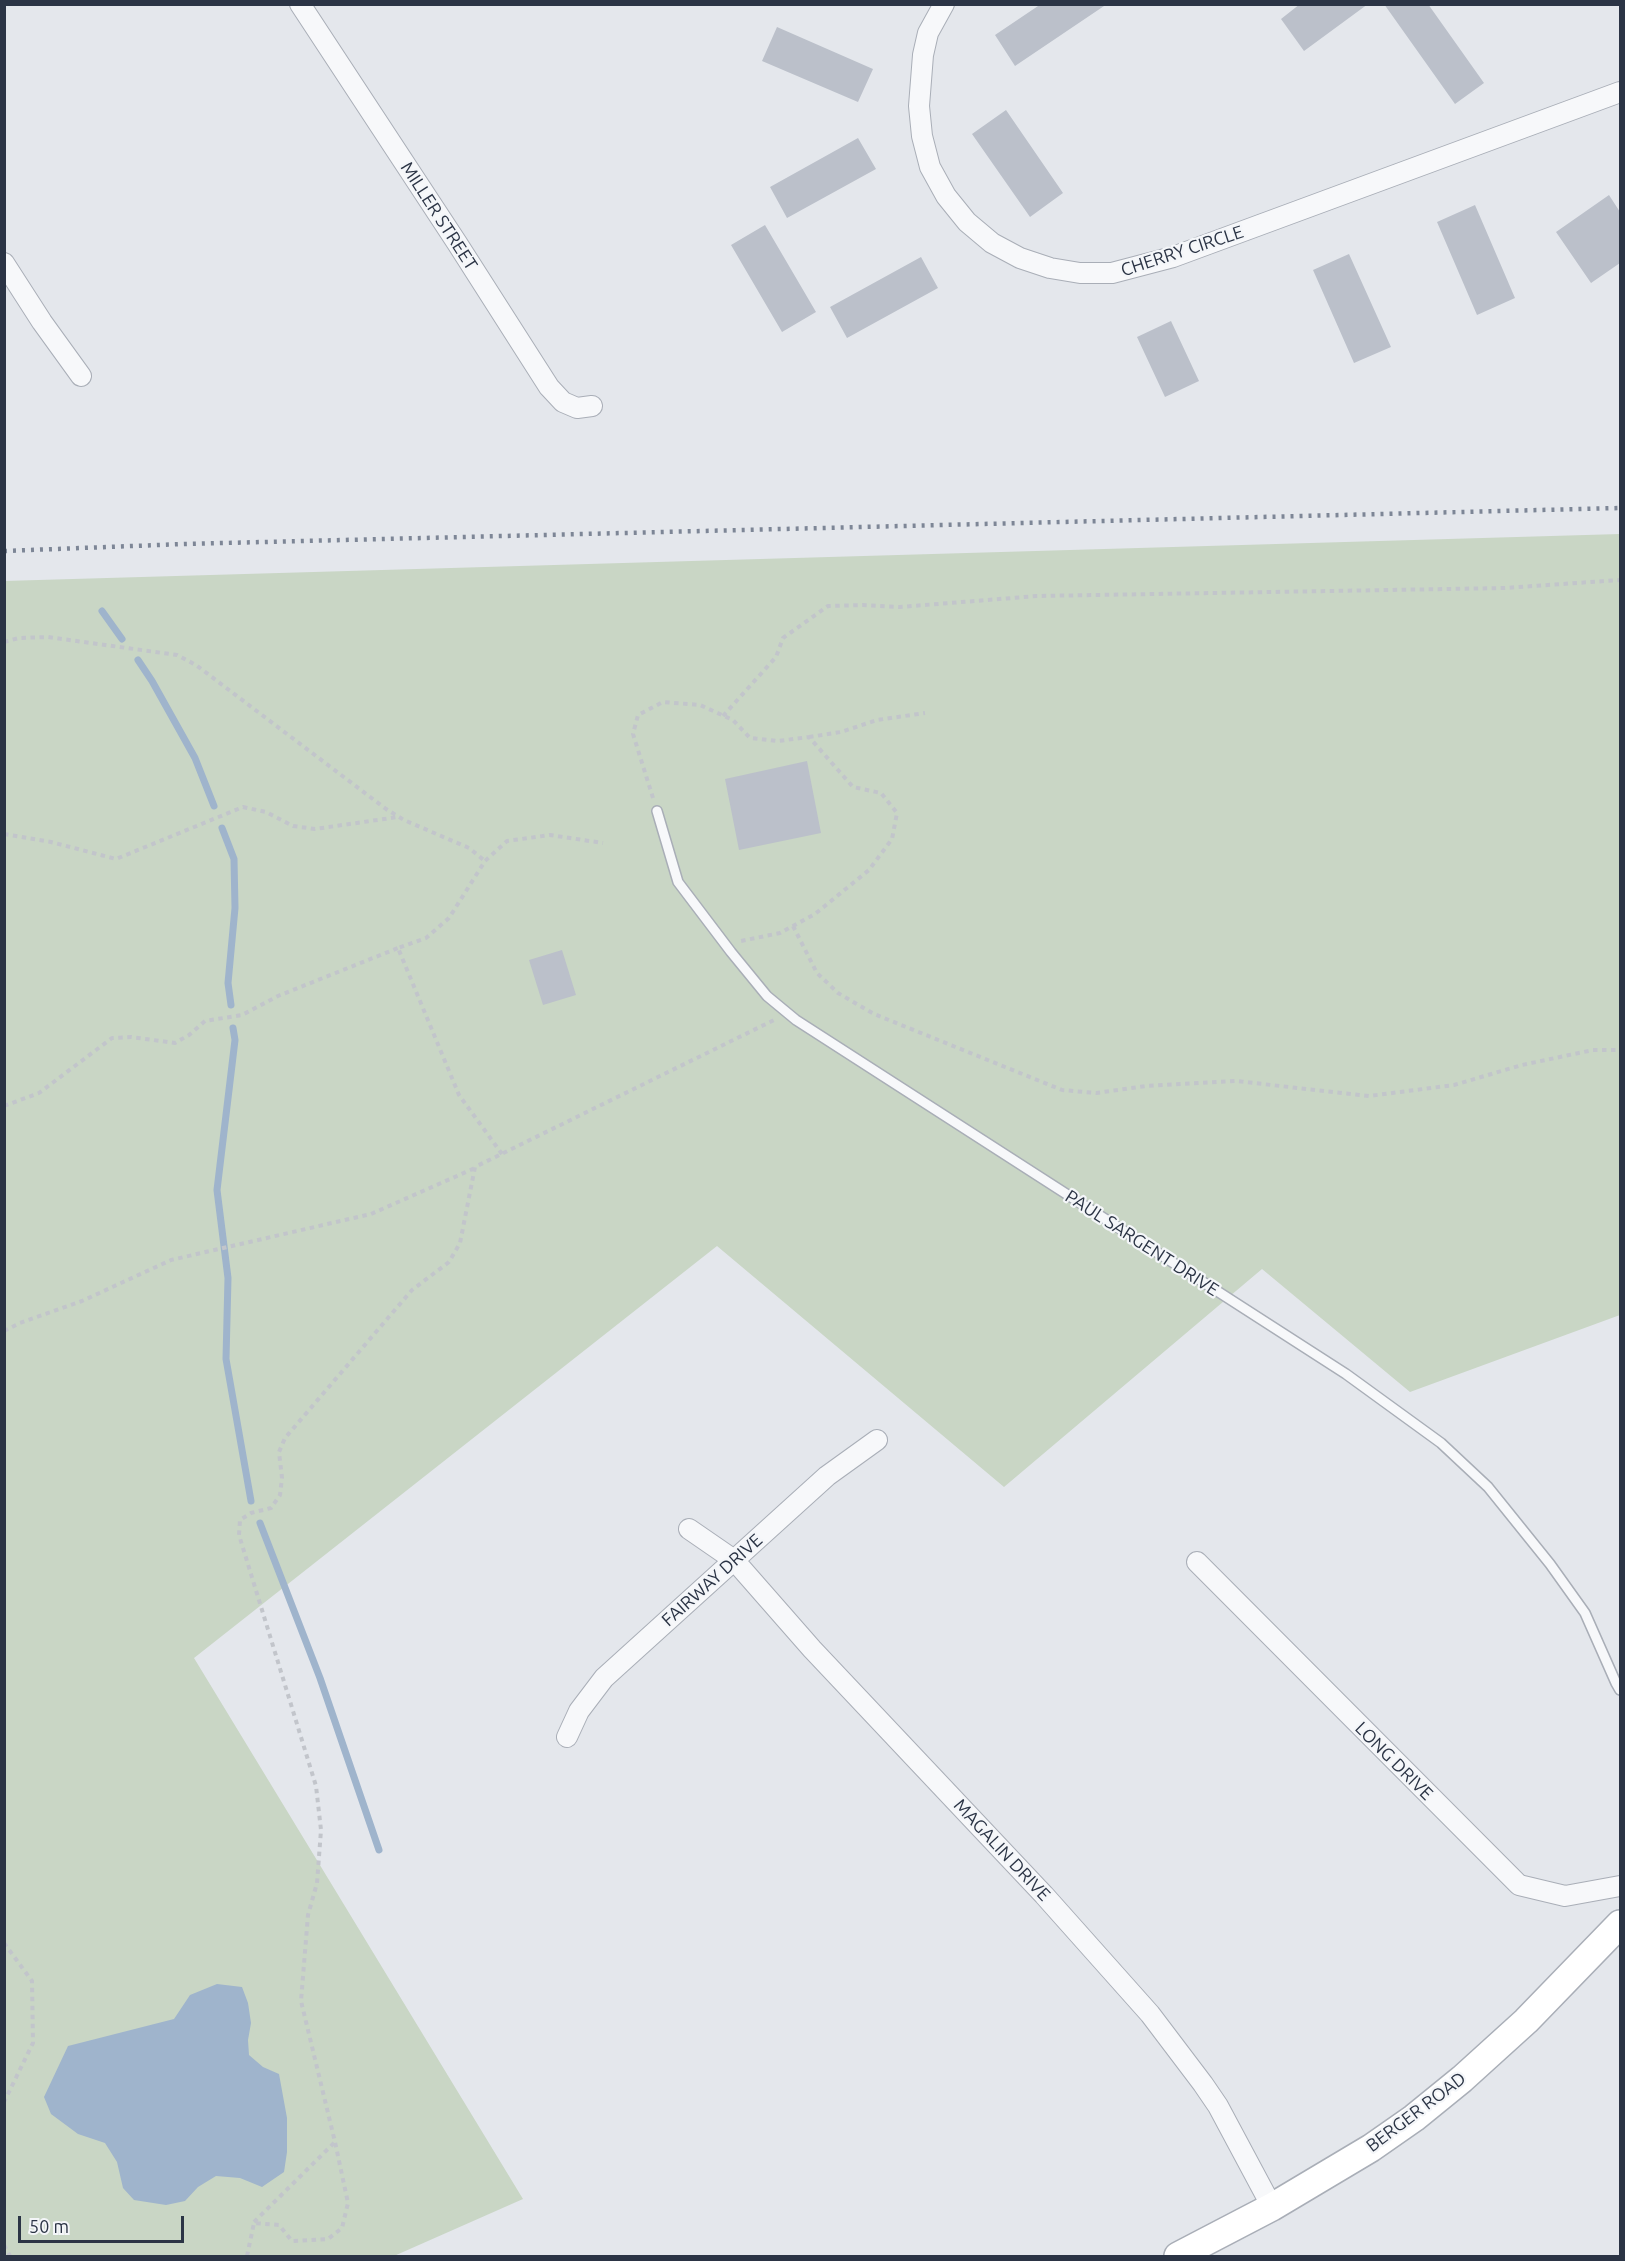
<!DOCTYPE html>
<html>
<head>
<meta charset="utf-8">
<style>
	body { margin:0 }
	#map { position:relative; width:1625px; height:2261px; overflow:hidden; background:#e4e7ec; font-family:Ubuntu,sans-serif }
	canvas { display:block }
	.frame { position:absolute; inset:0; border:6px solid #2b3445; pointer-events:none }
	.scale { position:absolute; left:18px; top:2216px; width:166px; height:27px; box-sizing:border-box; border:3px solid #2b3445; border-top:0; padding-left:8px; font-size:18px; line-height:21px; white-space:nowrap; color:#2b3445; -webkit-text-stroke:4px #f4f6f9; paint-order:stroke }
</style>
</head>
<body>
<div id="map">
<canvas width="1625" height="2261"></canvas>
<div class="frame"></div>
<div class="scale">50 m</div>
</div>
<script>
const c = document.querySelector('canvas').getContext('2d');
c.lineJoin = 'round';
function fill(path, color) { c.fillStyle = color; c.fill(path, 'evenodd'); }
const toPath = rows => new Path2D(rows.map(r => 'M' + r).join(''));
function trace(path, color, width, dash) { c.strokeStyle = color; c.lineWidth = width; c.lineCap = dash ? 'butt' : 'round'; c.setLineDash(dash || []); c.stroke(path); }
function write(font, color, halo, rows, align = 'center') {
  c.font = font + ' Ubuntu,sans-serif'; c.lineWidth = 4.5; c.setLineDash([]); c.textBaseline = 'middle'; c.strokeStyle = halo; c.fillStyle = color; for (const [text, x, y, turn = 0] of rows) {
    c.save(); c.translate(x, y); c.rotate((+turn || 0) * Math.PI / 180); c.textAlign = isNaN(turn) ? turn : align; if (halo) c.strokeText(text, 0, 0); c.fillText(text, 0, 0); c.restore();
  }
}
fill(toPath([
	[1620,534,1620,1315,1410,1392,1262,1269,1004,1487,717,1246,194,1658,523,2199,394,2256,5,2256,4,581]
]), '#c9d6c5');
fill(toPath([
	[217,1984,242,1987,248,2003,251,2023,248,2040,249,2055,263,2067,279,2074,287,2118,287,2152,284,2172,262,2187,240,2178,216,2176,198,2187,185,2201,166,2205,134,2200,123,2188,117,2162,105,2143,78,2134,51,2114,44,2097,68,2046,174,2019,190,1995]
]), '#9fb4cc');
trace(toPath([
	[102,611,122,639],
	[138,660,152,681,195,758,214,806],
	[222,828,234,859,235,908,228,983,231,1005],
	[233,1028,235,1040,217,1190,228,1278,226,1359,251,1501],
	[260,1523,320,1678,379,1850]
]), '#9fb4cc', 7);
fill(toPath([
	[1041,4,1107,4,1015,66,995,35],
	[1300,4,1368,4,1304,51,1281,19],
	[1384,4,1428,4,1484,83,1455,104],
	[777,27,873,69,858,102,762,61],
	[1006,110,1063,193,1030,217,972,134],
	[858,138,876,169,787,218,770,187],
	[1609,195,1620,212,1620,263,1591,283,1556,232],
	[1475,205,1515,298,1477,315,1437,222],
	[765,225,816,312,782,332,731,245],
	[1349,254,1391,347,1354,363,1313,270],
	[921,257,938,288,847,338,830,307],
	[1171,321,1199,381,1165,397,1137,337],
	[807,761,821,833,739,850,725,779],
	[562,950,576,995,543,1005,529,960]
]), '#bbc0ca');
const lane = toPath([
	[657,811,678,882,731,952,767,996,796,1020,1346,1374,1441,1443,1488,1487,1550,1564,1585,1613,1616,1683,1620,1690]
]);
const street = toPath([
	[300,4,457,243,549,387,563,402,577,408,592,406],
	[944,4,928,33,923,55,919,106,922,136,930,167,946,196,967,222,992,243,1020,258,1050,268,1080,273,1112,273,1173,257,1620,92],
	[4,263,42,322,81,376],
	[689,1529,734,1560,812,1649,1044,1895,1150,2014,1203,2084,1218,2106,1272,2207],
	[1197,1562,1519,1885,1565,1896,1620,1886],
	[567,1737,579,1711,604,1678,827,1476,877,1440]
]);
const secondary = toPath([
	[1178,2256,1272,2207,1371,2148,1414,2118,1462,2079,1526,2021,1620,1924]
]);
trace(lane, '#a9aeb7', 12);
trace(street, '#a9aeb7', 22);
trace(secondary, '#a9aeb7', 30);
trace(toPath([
	[4,642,19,638,48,637,177,655,196,665,386,809,404,820,469,848,485,861],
	[723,716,776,657,783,638,828,606,863,605,900,607,1037,596,1505,588,1620,580],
	[809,737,841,732,877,720,925,713],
	[653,798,633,734,638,715,663,702,700,705,733,720,750,738,778,741,809,737,853,787,881,793,897,813,892,839,869,870,815,914,780,933,741,941],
	[4,834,51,842,116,859,243,807,266,812,293,826,315,829,398,817],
	[793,926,817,973,838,993,874,1014,1062,1090,1096,1093,1146,1086,1236,1081,1369,1096,1454,1085,1522,1065,1593,1050,1620,1050],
	[4,1106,39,1093,112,1038,131,1037,175,1043,189,1035,205,1021,242,1015,278,996,398,948],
	[502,1154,459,1095,398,948,426,938,449,918,485,861,507,841,550,835,603,843],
	[4,1331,20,1323,82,1301,171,1260,371,1214,475,1168],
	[4,1943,32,1981,33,2043,4,2102],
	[254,2222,335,2142],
	[4,2245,10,2256],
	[247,2256,254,2223,279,2225,292,2241,328,2239,342,2228,348,2203,335,2142,301,2001,308,1915,317,1883,321,1830,316,1786,239,1535,240,1520,251,1513,271,1508,280,1495,282,1478,279,1452,285,1438,412,1290,449,1262,460,1243,475,1167,774,1020]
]), '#c2c5cb', 4, [4.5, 4.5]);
trace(lane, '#f7f8fa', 9);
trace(street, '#f7f8fa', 20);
trace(secondary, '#fff', 27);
trace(toPath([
	[4,551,184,544,1620,508]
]), '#7d8696', 4.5, [3, 6]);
write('18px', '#2b3445', '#f4f6f9', [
	["MILLER STREET",439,216,57],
	["CHERRY CIRCLE",1182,251,-18],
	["PAUL SARGENT DRIVE",1142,1243,33],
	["FAIRWAY DRIVE",712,1580,-42],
	["LONG DRIVE",1394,1761,45],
	["MAGALIN DRIVE",1002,1850,47],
	["BERGER ROAD",1416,2112,-37]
]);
</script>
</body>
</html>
